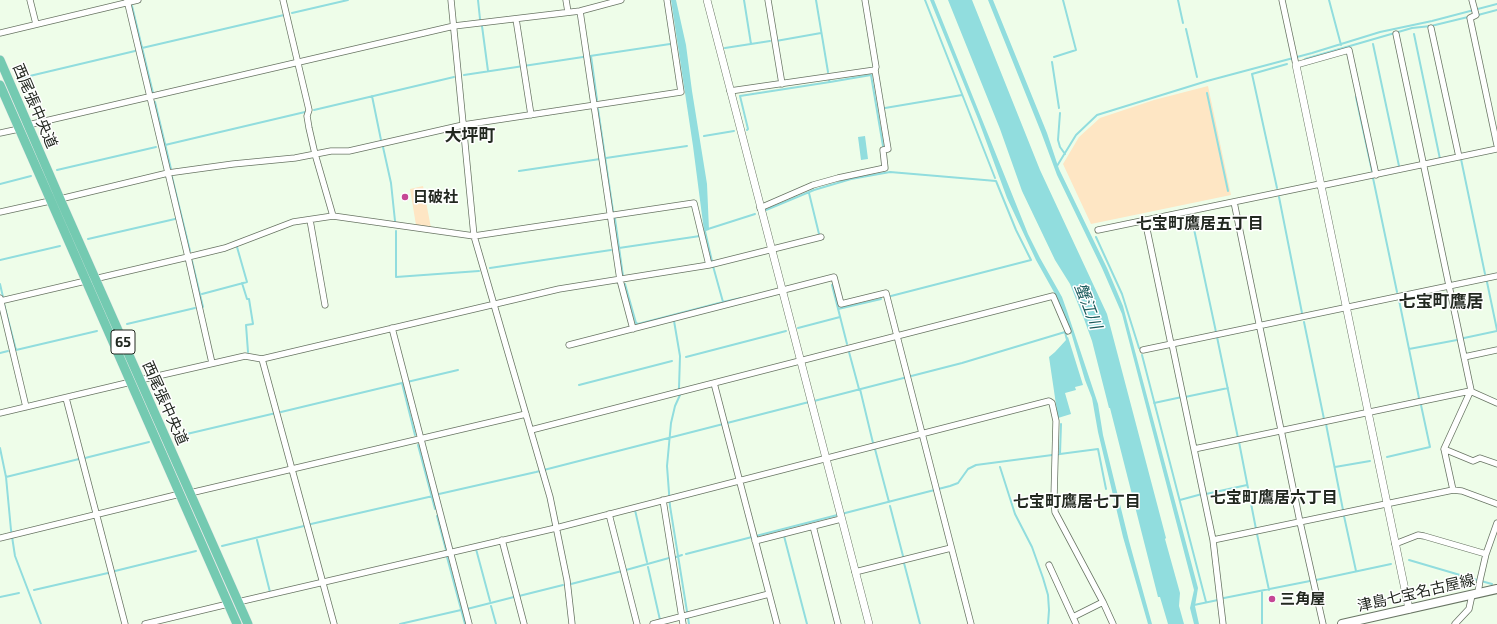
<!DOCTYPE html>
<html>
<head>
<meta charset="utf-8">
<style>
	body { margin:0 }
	canvas { display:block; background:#eefde9 }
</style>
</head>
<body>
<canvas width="1497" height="624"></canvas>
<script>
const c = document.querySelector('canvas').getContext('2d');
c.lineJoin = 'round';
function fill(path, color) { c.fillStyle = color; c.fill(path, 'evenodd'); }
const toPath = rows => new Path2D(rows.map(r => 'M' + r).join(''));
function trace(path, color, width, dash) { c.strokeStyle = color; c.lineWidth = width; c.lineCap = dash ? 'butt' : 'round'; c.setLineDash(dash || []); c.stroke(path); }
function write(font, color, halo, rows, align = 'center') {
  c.font = font + ' "Exo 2","Noto Sans JP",sans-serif'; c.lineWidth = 3; c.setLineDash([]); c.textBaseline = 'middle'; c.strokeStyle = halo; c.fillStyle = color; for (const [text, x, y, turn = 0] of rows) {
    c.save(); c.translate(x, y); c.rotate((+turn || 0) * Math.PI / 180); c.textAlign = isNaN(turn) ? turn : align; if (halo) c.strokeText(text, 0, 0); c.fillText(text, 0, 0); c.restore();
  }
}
fill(toPath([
	[1208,86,1231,195,1091,224,1063,164,1079,137,1100,118,1154,100],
	[423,186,431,228,416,225,410,189]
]), '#fee6c4');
fill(toPath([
	[671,0,676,0,686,45,692,91,707,184,709,230,706,231,713,261,711,261,704,231,693,146],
	[930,0,934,0,1028,234,1040,258,1062,297,1067,311,1098,404,1103,435,1129,541,1152,624,1148,624,1123,537,1098,432,1092,398,1085,380,1070,329,1055,294,1036,260,1007,198,978,119],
	[948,0,972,0,1040,170,1107,314,1166,538,1165,539,1180,593,1179,606,1184,624,1168,624,1160,597,1158,597,1110,408,1109,408,1092,341,1084,319,1070,284,1055,260,1022,191,1000,129],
	[988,0,993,0,1047,133,1059,169,1107,268,1123,306,1198,588,1195,606,1199,624,1194,624,1190,608,1194,590,1122,314,1102,268,1057,175,1041,132],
	[865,136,868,159,861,160,858,137],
	[1068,337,1083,385,1075,387,1076,390,1065,393,1071,414,1058,418,1049,357,1055,352,1066,340,1066,338]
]), '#91ddde');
trace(toPath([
	[478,0,480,19],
	[744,0,751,44],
	[816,0,828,72],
	[925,0,995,178],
	[1178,0,1183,23],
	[1329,0,1341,45],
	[132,6,153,93],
	[292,13,348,0],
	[1478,15,1497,10],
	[482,26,488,71],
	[1186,29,1197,77],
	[1414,34,1440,159],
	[776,41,821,33],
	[1373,44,1399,166],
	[142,48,284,15],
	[725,48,770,41],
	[590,56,670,44],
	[591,56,597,100],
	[1054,57,1076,50,1063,0],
	[1305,59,1412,28,1431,26,1468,17],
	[1052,62,1059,108],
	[464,75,583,57],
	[17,79,135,51],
	[830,82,871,75,883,146],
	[1207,93,1228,191],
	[372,96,381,140],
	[1356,97,1372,171],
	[155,102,171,169],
	[885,108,962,95],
	[598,109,613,211],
	[314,110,454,77],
	[1060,113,1058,140,1060,147,1065,154],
	[747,130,748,129,740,96,830,82,829,80],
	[704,136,734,131],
	[165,145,305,112],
	[383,147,391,183,395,221],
	[606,158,687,146],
	[1460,159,1461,159,1485,274],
	[1057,166,1076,135,1097,115,1207,81,1312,53,1380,32,1432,21,1497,4],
	[57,170,156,147],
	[519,171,600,159],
	[172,177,190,251],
	[1373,178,1397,292],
	[0,184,31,176],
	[1277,188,1252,74,1287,64],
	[809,193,819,234],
	[1279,197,1302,313],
	[766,210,814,190,851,179,890,172,996,181,1016,230,1031,260,891,296],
	[1191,215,1216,332],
	[615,219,623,276],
	[708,229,755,214],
	[396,231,396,277,479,271],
	[1096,237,1122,294,1139,348],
	[88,239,175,219],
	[619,248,700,236],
	[0,260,60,246],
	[192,261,203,307],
	[490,268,611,250],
	[1487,282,1497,330],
	[242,283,247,299,249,299,253,324,246,325,248,352],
	[0,284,3,297],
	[625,284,636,323,638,324,673,315],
	[832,285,847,344],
	[202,294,247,282,237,247],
	[1399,300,1419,398],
	[723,302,741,298],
	[4,304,16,350,97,331],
	[838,309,881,299],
	[1304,322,1324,419],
	[127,324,195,308],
	[798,328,840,317],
	[1217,337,1238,438],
	[1464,338,1497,331],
	[1409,349,1457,340],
	[849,352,859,389],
	[0,353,8,351],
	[1142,355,1206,602],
	[686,357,786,331],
	[407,382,458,370],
	[579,385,672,361],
	[860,389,873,443],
	[1185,397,1228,388],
	[814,401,962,363,1065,332,1067,340],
	[1154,403,1182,397],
	[281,412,402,383,415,435],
	[1326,424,1343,510],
	[174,437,276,413],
	[1239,442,1256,529],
	[418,445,435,509],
	[0,448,6,477,11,530,15,556,41,624],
	[875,449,889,502],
	[1060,454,1061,424],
	[1387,457,1430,447,1421,405],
	[85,458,149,442],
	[1000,467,1015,514,1032,547,1043,578,1048,595,1049,610,1048,624],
	[1335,467,1370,461],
	[6,477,79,459],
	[439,494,536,472,809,402],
	[1206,494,1247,485],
	[1180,500,1202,494],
	[890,506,903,556],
	[635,510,647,562],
	[437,516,446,550],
	[1344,516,1356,571],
	[311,524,433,496],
	[1257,534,1269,590],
	[784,536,807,624],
	[257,540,270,592],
	[222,546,304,526],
	[476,549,490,601],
	[686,554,950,486,958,483,968,469,976,465,1098,449,1106,489],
	[447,557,465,624],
	[676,557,682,555],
	[1409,560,1477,580],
	[904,563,920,624],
	[648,567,660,620],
	[626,570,669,558],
	[115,571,196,551],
	[1316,580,1391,564],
	[1481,581,1492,584],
	[571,584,622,571],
	[34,590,108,573],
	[1262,591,1262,624],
	[519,596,563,585],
	[0,597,19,593],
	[1224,598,1310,581],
	[1194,605,1218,600],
	[491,606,496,624],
	[467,609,514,597],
	[400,624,461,610],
	[689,624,670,506,667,466,671,423,675,406,680,395,679,388,680,356,673,315,723,302,713,266]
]), '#91ddde', 2);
const minor = toPath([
	[30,0,36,24],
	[127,0,188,257,212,363],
	[283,0,309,110,307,116,309,128,315,154,333,216],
	[451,0,474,236,550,497,567,580,572,624],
	[566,0,568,12],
	[768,0,782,84],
	[1282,0,1296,65,1349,50,1376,175],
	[1472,0,1476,15,1470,18,1497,145],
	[580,11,620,280,633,329],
	[516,19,531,115],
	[1431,28,1459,157],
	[0,33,138,0],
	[1396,34,1471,390,1444,449,1453,490],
	[730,91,875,70],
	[28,125,454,26,580,11,621,0],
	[0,133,19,129],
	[1320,186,1497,149],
	[60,199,168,173,233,164,295,158,331,151,349,151,463,125,681,92,667,0],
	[1234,202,1300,522,1323,624],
	[760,208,813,185,838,178,885,168,883,150,888,149,875,70,876,67,865,0],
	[0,212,50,201],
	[310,220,325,305],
	[1145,220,1171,344],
	[1098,230,1320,184],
	[0,298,26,407],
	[0,301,188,257,225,248,293,222,333,216,474,236,694,203,709,265],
	[392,328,469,624],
	[1172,344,1213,540,1223,624],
	[569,345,834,277,841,304,886,293,897,336,1053,296,1068,331],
	[1143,350,1497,276],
	[1464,357,1497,350],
	[262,359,334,624],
	[140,380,245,356,262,359,559,289,709,265,821,237],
	[714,383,777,624],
	[66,398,125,624],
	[0,413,131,382],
	[531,430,897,336,971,624],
	[1194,449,1470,391,1497,403],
	[1444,449,1473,461,1480,458,1497,464],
	[190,493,526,414],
	[663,500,683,624],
	[609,514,637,624],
	[813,526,838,624],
	[0,538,180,494],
	[502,540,524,624],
	[1213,540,1453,490,1462,491,1497,504],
	[755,541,841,519],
	[1395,544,1418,535,1424,536,1486,554],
	[1049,565,1076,624],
	[855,572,951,548],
	[1478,593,1480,580,1486,554,1497,523],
	[238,602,556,528,1049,401,1052,403,1056,421,1054,498,1055,512,1103,602,1113,624],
	[1073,617,1103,602],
	[145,624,228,604],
	[653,624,769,594],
	[1455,624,1469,609,1472,595]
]);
const tertiary = toPath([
	[707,0,869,624],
	[1296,65,1409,609]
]);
const secondary = toPath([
	[1342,624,1497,589]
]);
const primary = toPath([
	[0,60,60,199,248,624],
	[0,85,237,624]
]);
trace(minor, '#697564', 7);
trace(tertiary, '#697564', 8);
trace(secondary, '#697564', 10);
trace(primary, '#e9eae9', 10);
trace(minor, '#fff', 5.5);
trace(tertiary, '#fff', 7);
trace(secondary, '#fff', 8);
trace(primary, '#74cab1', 9);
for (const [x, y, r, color] of [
	[405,197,4,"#c54795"],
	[1272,599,4,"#c54795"]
]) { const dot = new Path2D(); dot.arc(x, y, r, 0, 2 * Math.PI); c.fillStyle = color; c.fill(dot); trace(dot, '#fff', 1.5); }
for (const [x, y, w] of [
	[123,342,24]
]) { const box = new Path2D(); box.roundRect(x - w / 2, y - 12, w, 24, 3); c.fillStyle = '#fff'; c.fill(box); trace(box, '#222820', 1); }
write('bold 14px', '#222820', null, [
	["65",123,342]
]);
write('15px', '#222820', '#fff', [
	["西尾張中央道",35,106,67],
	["西尾張中央道",165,403,66],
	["津島七宝名古屋線",1416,593,-13]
]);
write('bold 15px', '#222820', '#fff', [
	["日破社",413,197],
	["三角屋",1280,599]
], 'left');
write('bold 16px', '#222820', '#fff', [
	["七宝町鷹居五丁目",1200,224],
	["七宝町鷹居六丁目",1274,498],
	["七宝町鷹居七丁目",1077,502]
]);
write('italic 16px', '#1a5a5b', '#fff', [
	["蟹江川",1088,306,69]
]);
write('bold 17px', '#222820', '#fff', [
	["大坪町",470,135],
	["七宝町鷹居",1441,301]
]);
</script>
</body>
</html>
